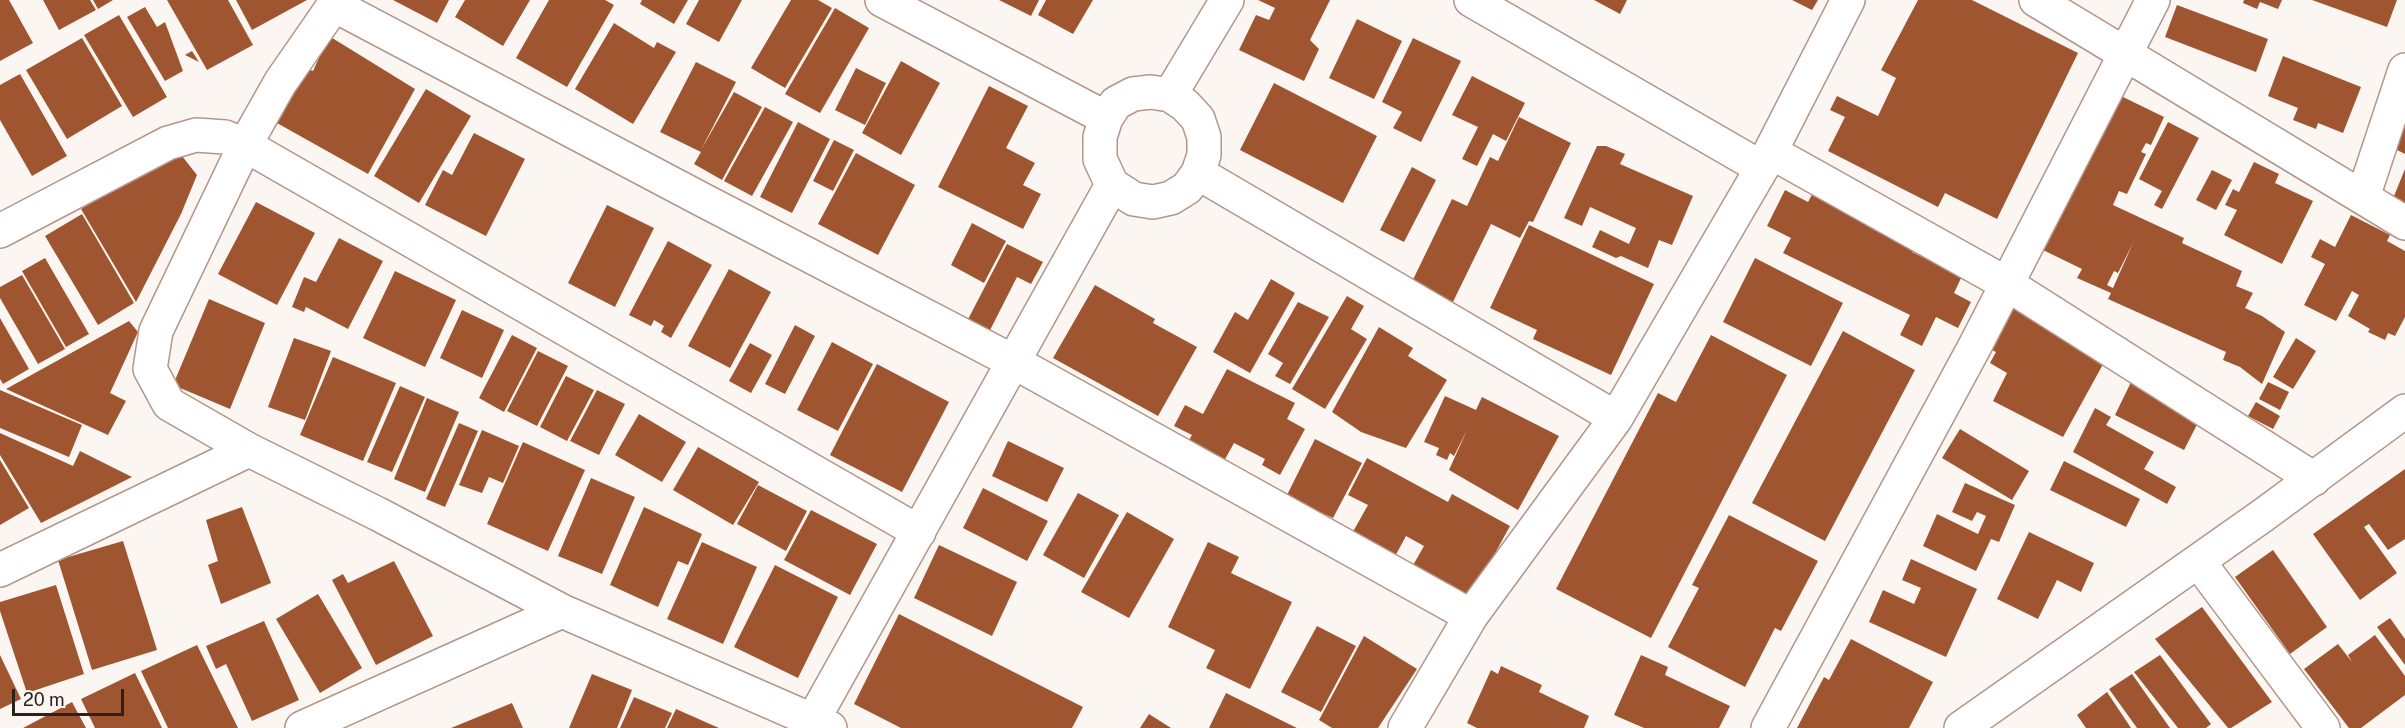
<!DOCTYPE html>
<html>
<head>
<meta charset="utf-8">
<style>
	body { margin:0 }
	#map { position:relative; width:2405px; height:728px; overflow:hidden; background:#fcf6f3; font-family:"Public Sans",sans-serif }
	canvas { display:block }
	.scale { position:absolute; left:12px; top:689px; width:112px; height:27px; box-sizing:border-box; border:3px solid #2d211c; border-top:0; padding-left:8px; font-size:18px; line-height:21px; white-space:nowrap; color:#2d211c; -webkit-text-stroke:4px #fcf6f3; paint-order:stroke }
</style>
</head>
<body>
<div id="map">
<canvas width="2405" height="728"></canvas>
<div class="scale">20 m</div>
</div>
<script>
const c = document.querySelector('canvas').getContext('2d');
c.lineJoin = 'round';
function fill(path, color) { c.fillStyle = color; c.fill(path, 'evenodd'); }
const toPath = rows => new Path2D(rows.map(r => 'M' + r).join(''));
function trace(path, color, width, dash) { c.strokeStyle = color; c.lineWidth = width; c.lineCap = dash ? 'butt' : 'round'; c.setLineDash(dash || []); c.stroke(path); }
fill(toPath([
	[0,0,9,0,33,43,0,61],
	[43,0,90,0,96,10,59,30],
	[93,0,113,0,98,9],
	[167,0,228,0,253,45,207,70],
	[236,0,307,0,252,30],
	[393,0,449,0,437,23],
	[465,0,530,0,503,46,455,17],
	[549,0,605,0,614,5,567,87,516,58],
	[642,0,688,0,674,24,640,4],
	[699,0,742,0,719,42,686,24],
	[791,0,818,0,832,8,785,88,751,68],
	[999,0,1039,0,1031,16],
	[1046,0,1093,0,1073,34,1038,15],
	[1258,0,1330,0,1310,40,1319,49,1304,81,1239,50,1256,15,1269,20,1275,8],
	[1594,0,1627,0,1620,14],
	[1792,0,1818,0,1812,10],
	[1918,0,1972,0,2078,53,1997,219,1945,193,1938,207,1828,151,1845,117,1830,110,1837,96,1878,116,1896,78,1881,70],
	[2244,0,2282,0,2278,9,2260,2,2257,9,2243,3],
	[2312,0,2397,0,2387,27],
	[2177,5,2268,39,2256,72,2165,37],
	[145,7,157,27,165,22,183,71,165,81,127,17],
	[835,8,869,28,820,113,785,94],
	[119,15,167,97,133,117,84,35],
	[1357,19,1402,41,1374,99,1329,78],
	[614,23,654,48,657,42,676,52,633,124,575,89],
	[329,36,415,89,368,174,268,118,306,68,313,71],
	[82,38,122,106,67,139,26,70],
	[1413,38,1461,61,1421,142,1393,128,1402,112,1382,102],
	[192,51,199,62,185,55],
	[2283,56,2361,87,2343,133,2318,123,2316,129,2293,120,2298,108,2268,96],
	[901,61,940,83,901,155,862,133],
	[696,62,736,82,701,150,734,92,762,107,722,180,694,164,701,152,660,132],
	[856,68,886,83,865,125,835,110],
	[20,74,67,156,32,176,0,120,0,85],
	[1472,76,1525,103,1506,141,1493,134,1477,166,1462,159,1478,127,1452,115],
	[1274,83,1377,136,1343,203,1240,150],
	[989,86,1028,106,1006,148,1035,163,1023,185,1041,194,1023,229,938,187],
	[426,89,471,116,419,203,374,176],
	[2119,95,2164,117,2151,145,2146,143,2141,152,2146,154,2127,194,2119,191,2113,205,2184,238,2182,243,2242,271,2236,286,2253,293,2245,308,2262,316,2285,332,2262,384,2240,367,2223,360,2226,352,2108,299,2111,293,2077,278,2082,269,2043,250],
	[2133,243,2113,288,2107,285,2114,271,2118,273],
	[765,107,793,122,752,196,724,181],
	[1519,117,1571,143,1533,222,1529,221,1520,238,1491,224,1449,310,1408,290,1452,199,1467,206,1490,157,1498,161],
	[798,122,830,139,792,213,760,197],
	[2168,122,2199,138,2162,209,2154,205,2162,191,2139,179],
	[2405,124,2405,154,2395,149],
	[474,133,525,159,486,236,425,205,443,170,452,175],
	[834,140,854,150,833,191,813,181],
	[1597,146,1606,146,1625,154,1620,164,1693,196,1672,245,1659,240,1648,268,1621,256,1616,258,1592,247,1600,230,1629,244,1636,228,1590,207,1582,226,1564,218],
	[178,151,197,175,181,214,136,302,81,209],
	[856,153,915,185,878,255,818,224],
	[2254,162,2279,174,2275,183,2313,201,2282,264,2224,235,2237,210,2225,205,2233,189,2239,192],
	[1412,167,1436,180,1404,242,1380,230],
	[2405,169,2405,207,2392,201],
	[2212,170,2232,180,2216,210,2196,200],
	[1815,189,1918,240,1912,252,1962,276,1954,293,1971,302,1958,328,1936,317,1922,346,1900,335,1910,315,1783,253,1791,238,1767,226,1785,190,1808,202],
	[256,202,315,233,277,305,218,274],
	[607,205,654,228,615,307,568,283],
	[82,214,134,303,98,325,45,236],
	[2351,215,2390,235,2387,241,2405,251,2405,317,2395,336,2388,333,2385,340,2368,332,2370,329,2348,316,2359,295,2352,291,2336,321,2304,305,2325,264,2311,257,2320,239,2335,247],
	[972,223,1006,241,984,283,951,265],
	[1529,225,1654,284,1611,375,1533,339,1537,330,1490,308],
	[339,238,383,261,348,329,306,307,304,312,292,307,304,277,316,282],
	[668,241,712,265,671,338,661,332,664,326,654,320,651,326,629,315],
	[1007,244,1043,262,1031,284,1017,277,985,340,963,329],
	[45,258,89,334,66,347,22,271],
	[1755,258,1843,303,1811,366,1723,322],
	[729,269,771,292,730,368,688,346],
	[395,271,456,300,425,367,363,338],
	[22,275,65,349,38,364,0,298,0,287],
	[1271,279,1295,293,1250,373,1213,352,1235,312,1248,320],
	[1095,285,1155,319,1153,323,1197,347,1158,416,1053,358],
	[1347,296,1364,306,1351,329,1367,339,1325,409,1292,389],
	[209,299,265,323,230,409,173,385],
	[1298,302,1329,317,1290,384,1275,376,1283,363,1268,354],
	[2016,305,2107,357,2063,437,1993,401,2007,373,1990,363,1996,352,1990,349],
	[462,310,504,330,482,378,440,358],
	[0,318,29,369,3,384,0,379],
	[129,321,138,332,110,393,126,401,108,435,6,389],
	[795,325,815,336,785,394,765,384],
	[1379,327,1413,348,1408,356,1447,380,1406,448,1361,432,1332,412],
	[1843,331,1915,370,1825,541,1752,503],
	[512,335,537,348,504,412,479,398],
	[1711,335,1787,375,1651,638,1556,589,1658,393,1676,402],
	[294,338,331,351,305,420,268,407],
	[2296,338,2316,351,2293,389,2273,377],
	[832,342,873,364,838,431,797,410],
	[750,343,772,355,751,393,729,381],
	[538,351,568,366,537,426,507,411],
	[333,357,396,383,363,461,300,435],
	[877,364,949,402,902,492,830,455],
	[1227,369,1295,403,1287,419,1305,429,1280,475,1262,465,1265,459,1234,443,1218,472,1182,452,1192,435,1174,426,1185,405,1203,414],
	[2135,374,2205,409,2184,450,2115,415],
	[566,376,594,390,567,441,540,427],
	[2268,382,2289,392,2280,410,2259,399],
	[400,386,425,397,392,472,367,462],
	[0,390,82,425,69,457,0,428],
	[597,390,625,404,599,455,570,441],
	[1445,396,1476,410,1482,397,1559,436,1518,510,1449,470,1467,430,1454,456,1450,453,1447,460,1436,455,1439,448,1424,442],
	[427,398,459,412,425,492,394,479],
	[2256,402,2280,416,2273,429,2248,416],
	[2095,408,2111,417,2106,425,2154,452,2144,469,2176,487,2167,504,2073,452],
	[639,414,686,442,662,482,615,455],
	[459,423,478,431,445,507,426,499],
	[1960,429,2029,471,2012,500,1942,458],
	[482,430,519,446,503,483,489,477,482,493,459,485],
	[0,433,73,466,80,451,132,477,41,523,0,455],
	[1315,439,1362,463,1333,518,1286,497],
	[1008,441,1064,468,1047,502,992,476],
	[523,442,585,470,548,551,487,524],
	[698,447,759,482,733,525,673,490],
	[1367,458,1448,502,1452,494,1510,526,1470,599,1412,567,1424,546,1406,536,1393,560,1350,537,1368,505,1348,495],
	[0,460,29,508,0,525],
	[2064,461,2140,499,2126,527,2050,490],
	[2405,469,2405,539,2388,550,2369,524,2364,527,2397,573,2360,600,2313,534],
	[591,478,635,497,602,574,558,556],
	[1965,483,2015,505,1999,542,1991,539,1976,571,1923,546,1937,514,1978,534,1986,516,1977,512,1972,521,1952,512],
	[758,485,807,511,786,551,737,524],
	[983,488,1048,521,1027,561,963,528],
	[1078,493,1119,515,1084,578,1043,555],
	[242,507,271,583,221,604,208,565,218,561,206,520],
	[644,507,702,534,688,565,678,561,658,607,610,585],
	[811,510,877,544,850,595,784,560],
	[1127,512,1174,539,1129,618,1081,592],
	[1729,515,1818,561,1781,631,1775,628,1745,687,1668,647,1699,588,1692,585],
	[2029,532,2094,563,2081,592,2057,580,2038,619,1997,599],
	[123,541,157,650,92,670,58,560],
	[702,542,757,567,723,644,667,619],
	[1208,542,1239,557,1231,573,1292,602,1250,689,1206,668,1215,650,1168,627],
	[939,545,1017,582,992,636,914,598],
	[2273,550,2327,627,2290,654,2235,577],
	[1911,559,1977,589,1946,657,1869,622,1883,590,1914,604,1921,588,1902,580],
	[394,561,433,636,376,665,332,580,343,574,348,583],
	[775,565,838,597,798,678,734,647],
	[56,585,84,674,27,693,0,611,0,602],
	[318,594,362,668,320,693,276,619],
	[2202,607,2272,702,2231,728,2228,728,2155,639],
	[899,614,1083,707,1072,728,901,728,854,704],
	[2390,618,2405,639,2405,665,2377,627],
	[264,621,299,700,252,721,226,664,216,669,206,646],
	[1317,626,1356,646,1321,712,1281,692],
	[2375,635,2405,676,2405,695,2361,728,2349,728,2304,669,2338,644,2352,662,2348,655],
	[1364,636,1417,669,1378,728,1332,728,1319,720],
	[1851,639,1933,682,1909,728,1797,728,1824,677,1829,680],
	[197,645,238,728,168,728,141,671],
	[0,655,21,699,0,709],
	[1641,655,1668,667,1665,675,1730,706,1719,728,1644,728,1614,715],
	[2160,655,2211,724,2206,728,2178,728,2134,672],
	[1501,666,1542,685,1539,692,1589,716,1584,728,1477,728,1467,723,1491,670,1498,674],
	[135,673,162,728,95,728,81,699],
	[592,674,632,690,617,728,569,728],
	[2132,674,2170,728,2137,728,2109,689],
	[2107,692,2131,728,2086,728,2077,715],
	[1226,693,1297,728,1209,728],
	[634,697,672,713,665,728,620,728],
	[72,702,86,728,23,728],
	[512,703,523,728,451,728],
	[676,709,719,728,667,728],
	[1149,714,1171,728,1140,728]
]), '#9f5630');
const minor = toPath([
	[337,0,334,5,699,198,1014,362,1471,616,1616,418],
	[882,0,1106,118],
	[1471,0,1762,168,1848,0],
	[2036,0,2405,223],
	[1151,92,1170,95,1185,105,1198,119,1204,137,1204,155,1198,173,1187,188,1171,198,1153,202,1134,199,1112,185,1100,159,1100,137,1106,118,1116,103,1133,94,1151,92],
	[1170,95,1227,0],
	[1771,152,2007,284,2314,479],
	[1198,173,1616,418,1762,168],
	[2363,197,2405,70],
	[0,231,168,143,196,135,225,137,245,145,280,83,334,5],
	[249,450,169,404,150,369,156,331,245,145,919,532],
	[2198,561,2323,728],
	[0,570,249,450,378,514,562,611],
	[813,720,1112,185],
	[302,728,562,611,830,728],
	[1405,728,1471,616],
	[1768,728,1975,346,2153,0],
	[1961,728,2262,516,2405,411]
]);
trace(minor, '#b39689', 36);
trace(minor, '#fff', 33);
</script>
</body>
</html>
